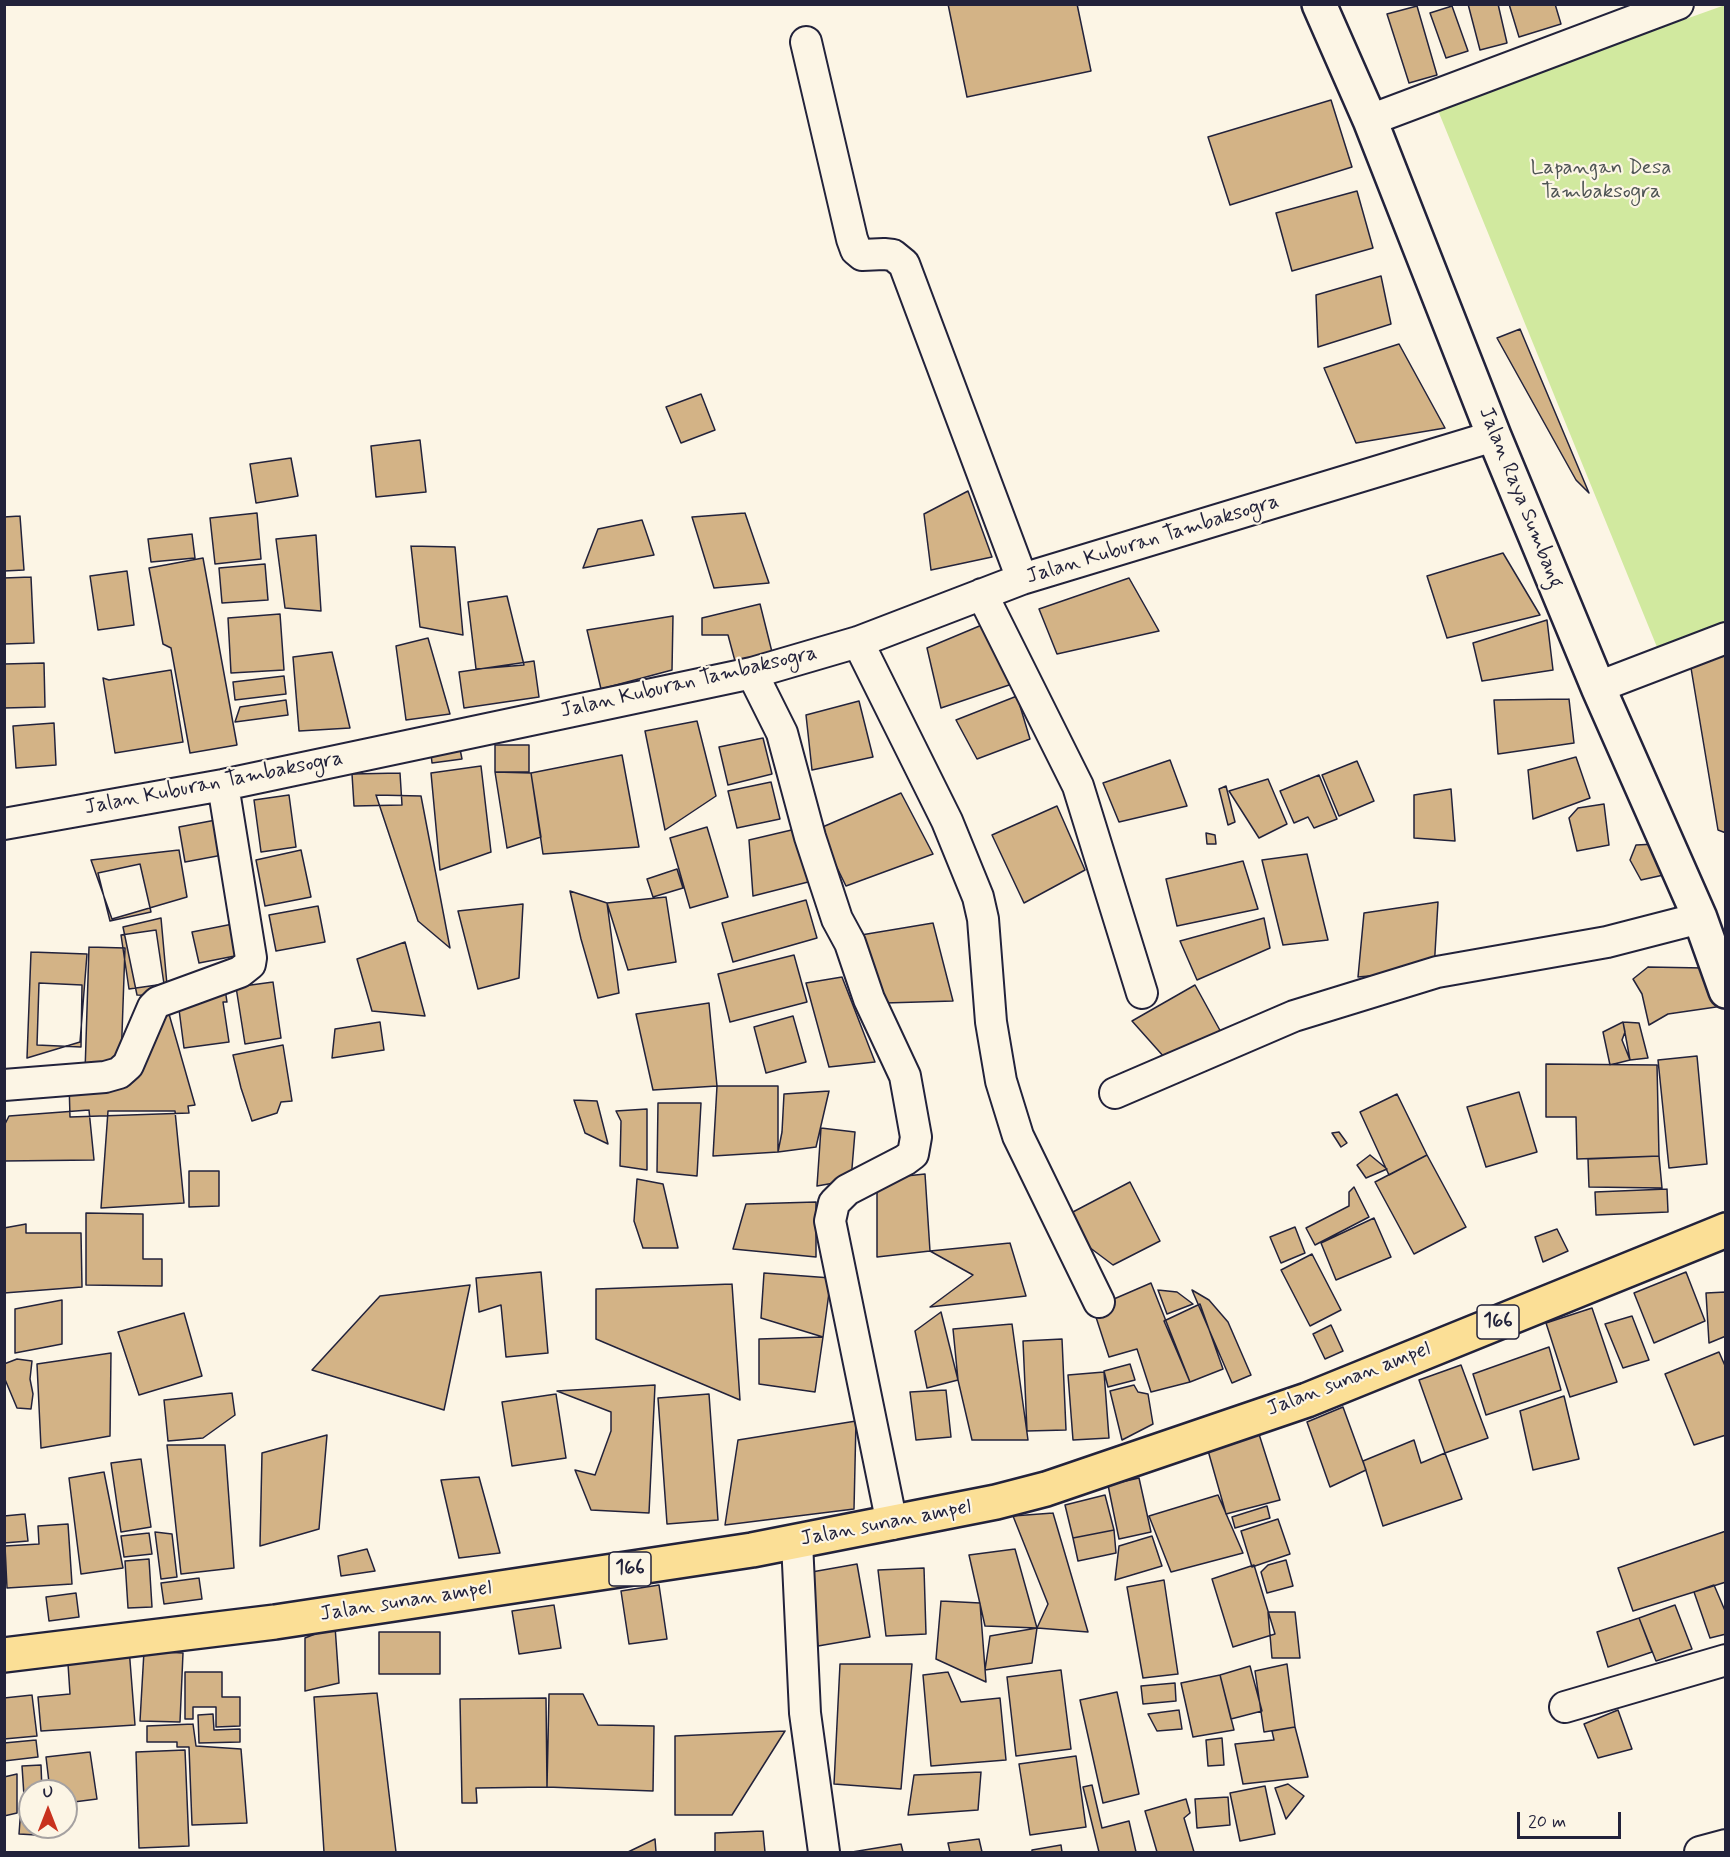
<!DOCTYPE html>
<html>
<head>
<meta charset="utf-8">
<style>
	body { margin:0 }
	#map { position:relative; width:1730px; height:1857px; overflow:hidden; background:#fcf5e5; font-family:Mynerve,sans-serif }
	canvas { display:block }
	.frame { position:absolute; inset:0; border:6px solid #22223b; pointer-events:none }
	.north { position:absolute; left:18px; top:1779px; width:60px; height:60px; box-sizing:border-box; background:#fcf5e5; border:2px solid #a5a1a1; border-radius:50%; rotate:0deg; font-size:16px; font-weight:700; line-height:24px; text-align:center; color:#22223b }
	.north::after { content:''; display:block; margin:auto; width:21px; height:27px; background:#c8321e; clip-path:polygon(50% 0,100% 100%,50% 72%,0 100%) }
	.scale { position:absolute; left:1517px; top:1812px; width:104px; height:27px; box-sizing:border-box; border:3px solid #22223b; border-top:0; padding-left:8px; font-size:18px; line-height:21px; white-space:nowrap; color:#22223b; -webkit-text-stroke:4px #fcf5e5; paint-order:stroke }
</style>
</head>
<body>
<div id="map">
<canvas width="1730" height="1857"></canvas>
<div class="frame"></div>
<div class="north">U</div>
<div class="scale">20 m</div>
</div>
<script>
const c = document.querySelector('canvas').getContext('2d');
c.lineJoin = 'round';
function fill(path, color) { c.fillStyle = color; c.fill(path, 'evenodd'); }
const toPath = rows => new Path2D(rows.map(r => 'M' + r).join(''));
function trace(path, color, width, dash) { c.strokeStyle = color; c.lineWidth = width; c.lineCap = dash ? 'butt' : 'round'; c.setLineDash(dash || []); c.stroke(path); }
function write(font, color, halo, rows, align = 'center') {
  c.font = font + ' Mynerve,sans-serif'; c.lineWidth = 4.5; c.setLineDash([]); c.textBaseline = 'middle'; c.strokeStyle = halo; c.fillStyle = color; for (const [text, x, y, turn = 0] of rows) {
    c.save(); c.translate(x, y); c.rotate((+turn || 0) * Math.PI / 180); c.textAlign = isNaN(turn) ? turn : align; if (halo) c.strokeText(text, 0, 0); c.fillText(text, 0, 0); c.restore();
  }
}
fill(toPath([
	[1725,5,1725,627,1659,652,1437,108]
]), '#d1e99f');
const building = toPath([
	[948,4,1077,4,1091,71,967,97,948,4],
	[1468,4,1498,4,1507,43,1480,50,1468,4],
	[1509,4,1555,4,1561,24,1519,37,1509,4],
	[1417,6,1437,75,1409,83,1387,14,1417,6],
	[1452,6,1468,51,1446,58,1430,13,1452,6],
	[1331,100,1352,167,1230,205,1208,137,1331,100],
	[1357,191,1373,248,1292,271,1276,213,1357,191],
	[1381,276,1391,324,1318,347,1316,295,1381,276],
	[1520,329,1589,493,1576,480,1497,338,1520,329],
	[1399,344,1445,428,1356,443,1324,368,1399,344],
	[701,394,715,430,681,443,666,407,701,394],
	[420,440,426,492,376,497,371,446,420,440],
	[291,458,298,496,256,503,250,464,291,458],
	[968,491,992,557,931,570,924,514,968,491],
	[257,513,261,559,215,564,210,518,257,513],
	[745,513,769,583,714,588,692,517,745,513],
	[20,516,24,570,4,571,4,517,20,516],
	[642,520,654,555,583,568,598,529,642,520],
	[192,534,195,558,151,562,148,539,192,534],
	[316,535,321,611,285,608,276,539,316,535],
	[411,546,455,547,463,635,420,627,411,546],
	[1503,553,1540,615,1447,638,1427,576,1503,553],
	[203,558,237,745,190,753,171,648,163,644,149,568,203,558],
	[265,564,268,600,222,603,219,568,265,564],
	[127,571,134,625,98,630,90,576,127,571],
	[31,577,34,643,4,644,4,578,31,577],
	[1129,578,1159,631,1057,654,1039,609,1129,578],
	[507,596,524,665,476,669,468,602,507,596],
	[760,604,772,652,735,661,728,635,702,635,702,618,760,604],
	[280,614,284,670,231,673,228,618,280,614],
	[673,616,672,670,601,689,587,630,673,616],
	[1547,620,1553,670,1482,681,1473,643,1547,620],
	[989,622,1015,683,941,708,927,648,989,622],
	[428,638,450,714,406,720,396,646,428,638],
	[1726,650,1726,833,1718,830,1690,662,1726,650],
	[332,652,350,728,299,731,293,657,332,652],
	[534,661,539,697,464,708,459,672,534,661],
	[44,663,45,707,4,708,4,664,44,663],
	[171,670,183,742,115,753,103,678,109,680,171,670],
	[284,676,286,694,235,700,233,682,284,676],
	[1017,696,1030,739,977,759,956,720,1017,696],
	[1569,699,1574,743,1498,754,1494,700,1569,699],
	[286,700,288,715,235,722,240,707,286,700],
	[859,701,873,757,812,770,806,715,859,701],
	[697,721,716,796,665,830,645,731,697,721],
	[54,723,56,765,16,768,13,726,54,723],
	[763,738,772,774,728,785,719,747,763,738],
	[458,739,462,759,432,763,430,744,458,739],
	[495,745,529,745,529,772,495,772,495,745],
	[622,755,639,847,543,854,531,773,622,755],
	[1576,757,1590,798,1533,819,1528,770,1576,757],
	[1170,760,1187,806,1119,822,1103,783,1170,760],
	[1357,761,1374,801,1339,816,1322,775,1357,761],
	[481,766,491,852,440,870,431,773,481,766],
	[495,772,531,773,541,837,507,848,495,772],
	[400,773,402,805,354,806,352,774,400,773],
	[1319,775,1337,819,1314,828,1308,817,1294,823,1280,791,1319,775],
	[1268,779,1287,824,1259,838,1229,791,1268,779],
	[771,782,780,819,737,828,728,791,771,782],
	[1226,786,1235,822,1228,825,1219,789,1226,786],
	[1451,789,1455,841,1414,838,1414,795,1451,789],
	[901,793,933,854,846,886,818,829,901,793],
	[289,795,296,847,261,852,254,800,289,795],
	[376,795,421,796,450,948,418,921,376,795],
	[1604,804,1609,845,1577,851,1569,818,1578,808,1604,804],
	[1057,806,1085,870,1024,903,992,835,1057,806],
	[221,819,228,854,185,862,179,827,221,819],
	[707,827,728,897,690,908,670,838,707,827],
	[800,828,812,881,753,896,749,840,800,828],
	[1206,833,1215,835,1216,844,1207,844,1206,833],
	[1656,844,1668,874,1641,880,1630,860,1636,845,1656,844],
	[179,850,187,897,112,919,91,860,179,850],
	[301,850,311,897,265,906,256,860,301,850],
	[1307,854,1328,940,1283,945,1262,860,1307,854],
	[1243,861,1258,909,1177,926,1166,879,1243,861],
	[140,864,151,912,110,921,98,873,140,864],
	[677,869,683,888,653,897,647,879,677,869],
	[570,891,607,903,619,993,598,998,581,939,570,891],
	[666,897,676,962,628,970,607,903,666,897],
	[806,900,817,938,733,962,722,923,806,900],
	[1438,902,1434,970,1358,977,1364,913,1438,902],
	[523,904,519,978,478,989,458,911,523,904],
	[318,906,325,942,276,951,269,915,318,906],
	[161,918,168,996,137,995,123,927,161,918],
	[1264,918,1270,948,1197,980,1180,941,1264,918],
	[238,923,245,954,199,963,192,932,238,923],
	[933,923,953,1001,885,1003,849,937,933,923],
	[156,930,164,984,129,989,121,935,156,930],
	[405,942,425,1016,372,1011,357,959,405,942],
	[89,947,125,948,121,1062,85,1072,89,947],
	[31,952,87,954,80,1042,27,1058,31,952],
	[794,955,807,1002,730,1022,718,974,794,955],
	[1648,967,1704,968,1723,1006,1668,1014,1649,1025,1642,994,1633,979,1648,967],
	[842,977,875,1062,829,1067,806,983,842,977],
	[273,982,281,1038,245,1044,236,987,273,982],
	[39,983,82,985,81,1047,37,1045,39,983],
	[1195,985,1222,1034,1165,1058,1132,1021,1195,985],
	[225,989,227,1002,223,1002,229,1042,184,1048,177,994,225,989],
	[709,1003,717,1086,653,1090,636,1014,709,1003],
	[169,1014,195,1105,188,1106,189,1113,70,1117,69,1082,127,1080,146,1026,169,1014],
	[793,1016,806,1062,766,1073,754,1027,793,1016],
	[380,1022,384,1050,332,1058,335,1029,380,1022],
	[1623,1022,1625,1032,1622,1040,1630,1060,1610,1065,1603,1032,1623,1022],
	[1623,1022,1639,1023,1648,1058,1630,1060,1623,1022],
	[283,1045,292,1101,281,1102,277,1113,252,1121,241,1088,233,1055,283,1045],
	[1697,1056,1707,1164,1669,1168,1658,1060,1697,1056],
	[1546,1064,1657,1065,1659,1156,1577,1159,1576,1117,1546,1117,1546,1064],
	[717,1086,778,1086,778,1152,713,1156,717,1086],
	[829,1091,816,1147,778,1152,782,1132,784,1094,829,1091],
	[1519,1092,1537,1152,1486,1167,1467,1107,1519,1092],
	[1397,1094,1427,1155,1389,1175,1360,1112,1397,1094],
	[574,1100,597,1101,608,1144,585,1133,574,1100],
	[658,1103,701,1103,697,1176,657,1172,658,1103],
	[647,1109,647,1170,620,1166,621,1121,616,1111,647,1109],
	[89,1110,94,1160,4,1161,4,1126,9,1116,89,1110],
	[108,1111,175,1111,184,1203,101,1208,108,1111],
	[821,1128,855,1132,851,1180,817,1186,821,1128],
	[1339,1132,1347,1143,1341,1147,1332,1133,1339,1132],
	[1370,1155,1387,1169,1366,1178,1357,1165,1370,1155],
	[1427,1155,1466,1227,1414,1254,1375,1182,1427,1155],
	[1659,1156,1662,1188,1589,1187,1588,1159,1659,1156],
	[189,1171,219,1171,219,1206,189,1207,189,1171],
	[925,1174,930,1251,877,1257,877,1179,925,1174],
	[637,1179,663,1184,678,1248,643,1248,634,1221,637,1179],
	[1130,1182,1160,1241,1113,1265,1089,1247,1071,1213,1130,1182],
	[1354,1187,1369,1217,1315,1245,1306,1228,1349,1206,1349,1192,1354,1187],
	[1667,1189,1668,1212,1596,1215,1595,1192,1667,1189],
	[816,1202,816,1257,733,1249,746,1204,816,1202],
	[86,1213,143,1214,143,1259,162,1259,162,1286,86,1285,86,1213],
	[1374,1218,1391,1257,1336,1280,1321,1243,1374,1218],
	[26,1224,26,1233,81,1233,82,1287,4,1293,4,1228,26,1224],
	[1295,1227,1305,1253,1281,1263,1270,1237,1295,1227],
	[1557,1229,1568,1251,1543,1262,1535,1237,1557,1229],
	[1010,1243,1026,1296,930,1307,973,1275,930,1251,1010,1243],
	[1312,1254,1341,1310,1310,1326,1281,1270,1312,1254],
	[541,1272,548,1353,506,1357,501,1305,479,1312,476,1278,541,1272],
	[1686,1272,1705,1321,1654,1343,1634,1293,1686,1272],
	[764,1273,831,1278,823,1337,761,1318,764,1273],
	[1151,1283,1190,1382,1151,1392,1137,1349,1109,1357,1093,1308,1151,1283],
	[732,1284,740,1400,596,1339,596,1289,732,1284],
	[470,1285,444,1410,312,1370,380,1296,470,1285],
	[1158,1290,1177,1292,1193,1304,1167,1314,1158,1290],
	[1192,1290,1209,1300,1228,1322,1251,1375,1232,1383,1192,1290],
	[1726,1292,1726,1336,1709,1343,1706,1293,1726,1292],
	[62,1300,62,1344,15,1353,15,1309,62,1300],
	[1200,1304,1223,1369,1190,1382,1164,1321,1200,1304],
	[1592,1308,1617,1382,1570,1397,1546,1323,1592,1308],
	[941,1312,958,1380,927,1388,915,1331,941,1312],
	[184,1313,202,1376,139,1395,118,1332,184,1313],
	[1632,1316,1649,1360,1623,1368,1605,1324,1632,1316],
	[1012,1324,1028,1440,972,1440,958,1380,953,1329,1012,1324],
	[1331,1325,1343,1351,1325,1359,1313,1334,1331,1325],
	[823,1337,815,1392,759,1384,759,1339,823,1337],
	[1062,1339,1066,1430,1027,1431,1023,1341,1062,1339],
	[1549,1347,1561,1390,1486,1415,1473,1374,1549,1347],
	[1719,1352,1726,1368,1726,1435,1694,1445,1665,1374,1719,1352],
	[111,1353,110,1436,41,1448,37,1364,111,1353],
	[17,1359,32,1361,30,1379,33,1394,31,1409,17,1408,4,1377,4,1364,17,1359],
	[1130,1364,1135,1380,1108,1387,1104,1371,1130,1364],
	[1461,1365,1488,1438,1445,1453,1419,1380,1461,1365],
	[1104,1372,1109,1438,1073,1440,1068,1375,1104,1372],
	[655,1385,649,1513,591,1510,575,1470,595,1475,611,1431,611,1412,557,1391,655,1385],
	[1134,1385,1138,1392,1148,1394,1153,1424,1122,1440,1110,1391,1134,1385],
	[946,1390,951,1437,916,1440,910,1392,946,1390],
	[232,1393,235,1415,203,1438,168,1441,164,1400,232,1393],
	[556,1394,566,1458,512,1466,502,1402,556,1394],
	[709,1394,718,1520,667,1524,658,1398,709,1394],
	[1564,1396,1579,1459,1533,1470,1520,1411,1564,1396],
	[1343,1407,1366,1470,1330,1487,1307,1422,1343,1407],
	[856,1421,854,1509,725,1525,738,1440,856,1421],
	[1258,1431,1280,1500,1226,1514,1207,1447,1258,1431],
	[327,1435,319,1529,260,1546,262,1453,327,1435],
	[1414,1440,1421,1463,1445,1453,1462,1499,1383,1526,1363,1461,1414,1440],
	[167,1445,225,1445,234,1568,181,1574,167,1445],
	[141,1459,151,1527,121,1532,111,1463,141,1459],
	[104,1472,123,1568,81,1574,69,1478,104,1472],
	[479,1477,500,1553,459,1558,441,1480,479,1477],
	[1139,1478,1151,1532,1119,1539,1108,1485,1139,1478],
	[1105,1495,1114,1530,1073,1538,1065,1505,1105,1495],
	[1218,1495,1243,1553,1171,1572,1149,1516,1218,1495],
	[1267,1506,1270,1518,1235,1528,1232,1517,1267,1506],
	[1053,1513,1088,1632,1037,1628,1048,1604,1013,1516,1053,1513],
	[25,1514,28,1541,4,1543,4,1516,25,1514],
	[1278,1519,1290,1554,1252,1567,1241,1531,1278,1519],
	[68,1524,72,1584,7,1588,5,1546,39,1544,38,1526,68,1524],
	[1114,1530,1116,1553,1078,1561,1073,1538,1114,1530],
	[1726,1531,1726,1582,1633,1611,1618,1568,1726,1531],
	[155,1532,172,1534,177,1577,161,1579,155,1532],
	[149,1533,152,1554,124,1557,121,1536,149,1533],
	[1152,1536,1162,1566,1115,1580,1119,1546,1152,1536],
	[367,1549,375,1571,341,1576,338,1556,367,1549],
	[1015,1549,1037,1628,985,1626,969,1555,1015,1549],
	[149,1559,152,1607,128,1608,125,1561,149,1559],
	[1286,1560,1293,1586,1267,1593,1261,1572,1268,1565,1286,1560],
	[857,1564,870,1637,818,1646,806,1573,857,1564],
	[1254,1565,1275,1634,1233,1647,1212,1579,1254,1565],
	[924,1568,926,1634,886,1636,878,1570,924,1568],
	[199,1578,202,1599,164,1604,161,1583,199,1578],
	[1164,1580,1178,1674,1143,1678,1127,1587,1164,1580],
	[659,1585,667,1639,629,1644,621,1591,659,1585],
	[1714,1585,1726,1613,1726,1634,1710,1638,1694,1592,1714,1585],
	[76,1593,79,1617,49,1621,46,1597,76,1593],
	[941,1601,980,1603,986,1682,936,1659,941,1601],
	[554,1605,561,1648,519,1654,512,1611,554,1605],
	[1675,1605,1692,1649,1656,1661,1639,1618,1675,1605],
	[1268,1612,1295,1612,1300,1658,1272,1658,1268,1612],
	[1639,1618,1652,1652,1608,1667,1597,1632,1639,1618],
	[335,1626,339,1683,305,1691,305,1638,335,1626],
	[1037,1628,1032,1663,985,1670,990,1636,1037,1628],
	[379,1632,440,1632,440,1674,379,1674,379,1632],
	[129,1648,135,1725,41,1731,38,1697,70,1694,68,1664,93,1662,97,1650,129,1648],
	[144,1651,183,1653,180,1722,140,1721,144,1651],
	[840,1664,912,1664,901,1789,834,1784,840,1664],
	[1287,1664,1295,1727,1264,1732,1255,1671,1287,1664],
	[1250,1666,1262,1711,1231,1719,1220,1675,1250,1666],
	[1061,1670,1071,1749,1016,1756,1007,1677,1061,1670],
	[185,1672,222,1672,222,1697,240,1697,240,1726,216,1727,216,1707,193,1707,193,1719,185,1719,185,1672],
	[948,1672,961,1702,1000,1698,1006,1760,931,1766,923,1675,948,1672],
	[1220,1675,1234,1730,1193,1737,1181,1683,1220,1675],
	[1175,1683,1176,1701,1143,1704,1141,1686,1175,1683],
	[1117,1692,1139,1794,1103,1803,1080,1700,1117,1692],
	[377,1693,396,1852,324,1852,314,1697,377,1693],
	[549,1694,583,1694,598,1725,654,1726,653,1791,547,1787,549,1694],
	[32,1695,37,1736,4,1739,4,1698,32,1695],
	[546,1698,547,1787,476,1788,477,1803,462,1803,460,1699,546,1698],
	[1179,1710,1182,1729,1157,1731,1148,1714,1179,1710],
	[1618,1710,1632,1749,1598,1758,1584,1724,1618,1710],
	[213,1714,214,1730,240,1729,240,1742,199,1743,198,1715,213,1714],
	[193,1724,196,1746,241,1749,247,1823,192,1825,189,1747,177,1747,177,1742,147,1742,147,1726,193,1724],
	[1295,1727,1308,1777,1243,1784,1235,1744,1274,1740,1272,1731,1295,1727],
	[785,1731,732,1815,675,1815,675,1736,785,1731],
	[1222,1738,1224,1765,1208,1766,1206,1740,1222,1738],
	[36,1740,38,1757,4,1761,4,1743,36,1740],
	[185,1750,189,1846,139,1848,136,1752,185,1750],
	[90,1752,97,1799,66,1803,66,1791,50,1791,46,1757,90,1752],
	[1076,1756,1086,1827,1030,1835,1019,1764,1076,1756],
	[41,1765,42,1791,30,1791,30,1796,24,1796,22,1766,41,1765],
	[981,1772,978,1810,908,1815,914,1775,981,1772],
	[17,1774,17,1813,4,1816,4,1777,17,1774],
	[1288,1784,1304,1796,1286,1819,1275,1788,1288,1784],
	[1092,1785,1102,1828,1129,1821,1136,1852,1099,1852,1083,1787,1092,1785],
	[1265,1786,1275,1834,1240,1841,1230,1793,1265,1786],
	[1228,1797,1230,1825,1197,1828,1195,1799,1228,1797],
	[1186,1799,1190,1813,1184,1818,1194,1852,1157,1852,1145,1811,1186,1799],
	[21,1807,30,1808,30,1827,54,1827,54,1836,19,1834,21,1807],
	[763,1831,765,1852,715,1852,715,1833,763,1831],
	[655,1839,656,1852,628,1852,655,1839],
	[979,1839,982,1852,950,1852,948,1843,979,1839],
	[901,1844,903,1852,852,1852,901,1844],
	[1061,1845,1062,1852,1032,1852,1032,1850,1061,1845]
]);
fill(building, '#d3b386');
trace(building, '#22223b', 1.5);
const street = toPath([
	[806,42,852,239,856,250,862,255,884,254,893,255,904,264,1022,579],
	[1370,120,1678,4],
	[982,594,1078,786,1142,993],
	[858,642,947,821,978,897,983,919,991,1022,1001,1081,1018,1136,1099,1302],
	[752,673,782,733,810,837,837,919,850,943,869,999,905,1076,916,1137,913,1154,905,1160,847,1190,834,1203,830,1221,892,1524],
	[1598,687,1726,638],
	[4,824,223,785,752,673,858,642,1022,579,1494,436],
	[4,1085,105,1077,119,1073,128,1065,153,1007,158,1002,240,972,250,964,251,958,223,785],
	[1115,1093,1294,1016,1437,972,1607,942,1700,918],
	[797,1542,805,1713,824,1852],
	[1565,1707,1726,1660],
	[1700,1852,1726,1845]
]);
const secondary = toPath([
	[1319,4,1370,120,1494,436,1598,687,1700,918,1726,991]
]);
const primary = toPath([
	[4,1655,275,1622,752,1550,996,1502,1046,1489,1307,1400,1726,1230]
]);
trace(street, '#22223b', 34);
trace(secondary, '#22223b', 38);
trace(primary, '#22223b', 38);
trace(street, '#fcf5e5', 30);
trace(secondary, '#fcf5e5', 33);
trace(primary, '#fbdf96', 33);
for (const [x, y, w] of [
	[1498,1322,42],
	[630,1569,42]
]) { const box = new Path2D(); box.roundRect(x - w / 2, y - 17, w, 34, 4.5); c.fillStyle = '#fcf5e5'; c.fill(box); trace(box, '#22223b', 1.5); }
write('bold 20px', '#22223b', null, [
	["166",1498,1322],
	["166",630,1569]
]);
write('21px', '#4e5454', '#fcf5e5', [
	["Lapangan Desa",1601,169],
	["Tambaksogra",1601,193]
]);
write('21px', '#22223b', '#fcf5e5', [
	["Jalan Raya Sumbang",1520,498,68],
	["Jalan Kuburan Tambaksogra",1153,540,-17],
	["Jalan Kuburan Tambaksogra",689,683,-13],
	["Jalan Kuburan Tambaksogra",214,784,-11],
	["Jalan sunan ampel",1349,1380,-21],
	["Jalan sunan ampel",886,1524,-11],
	["Jalan sunan ampel",406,1602,-9]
]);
</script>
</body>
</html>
